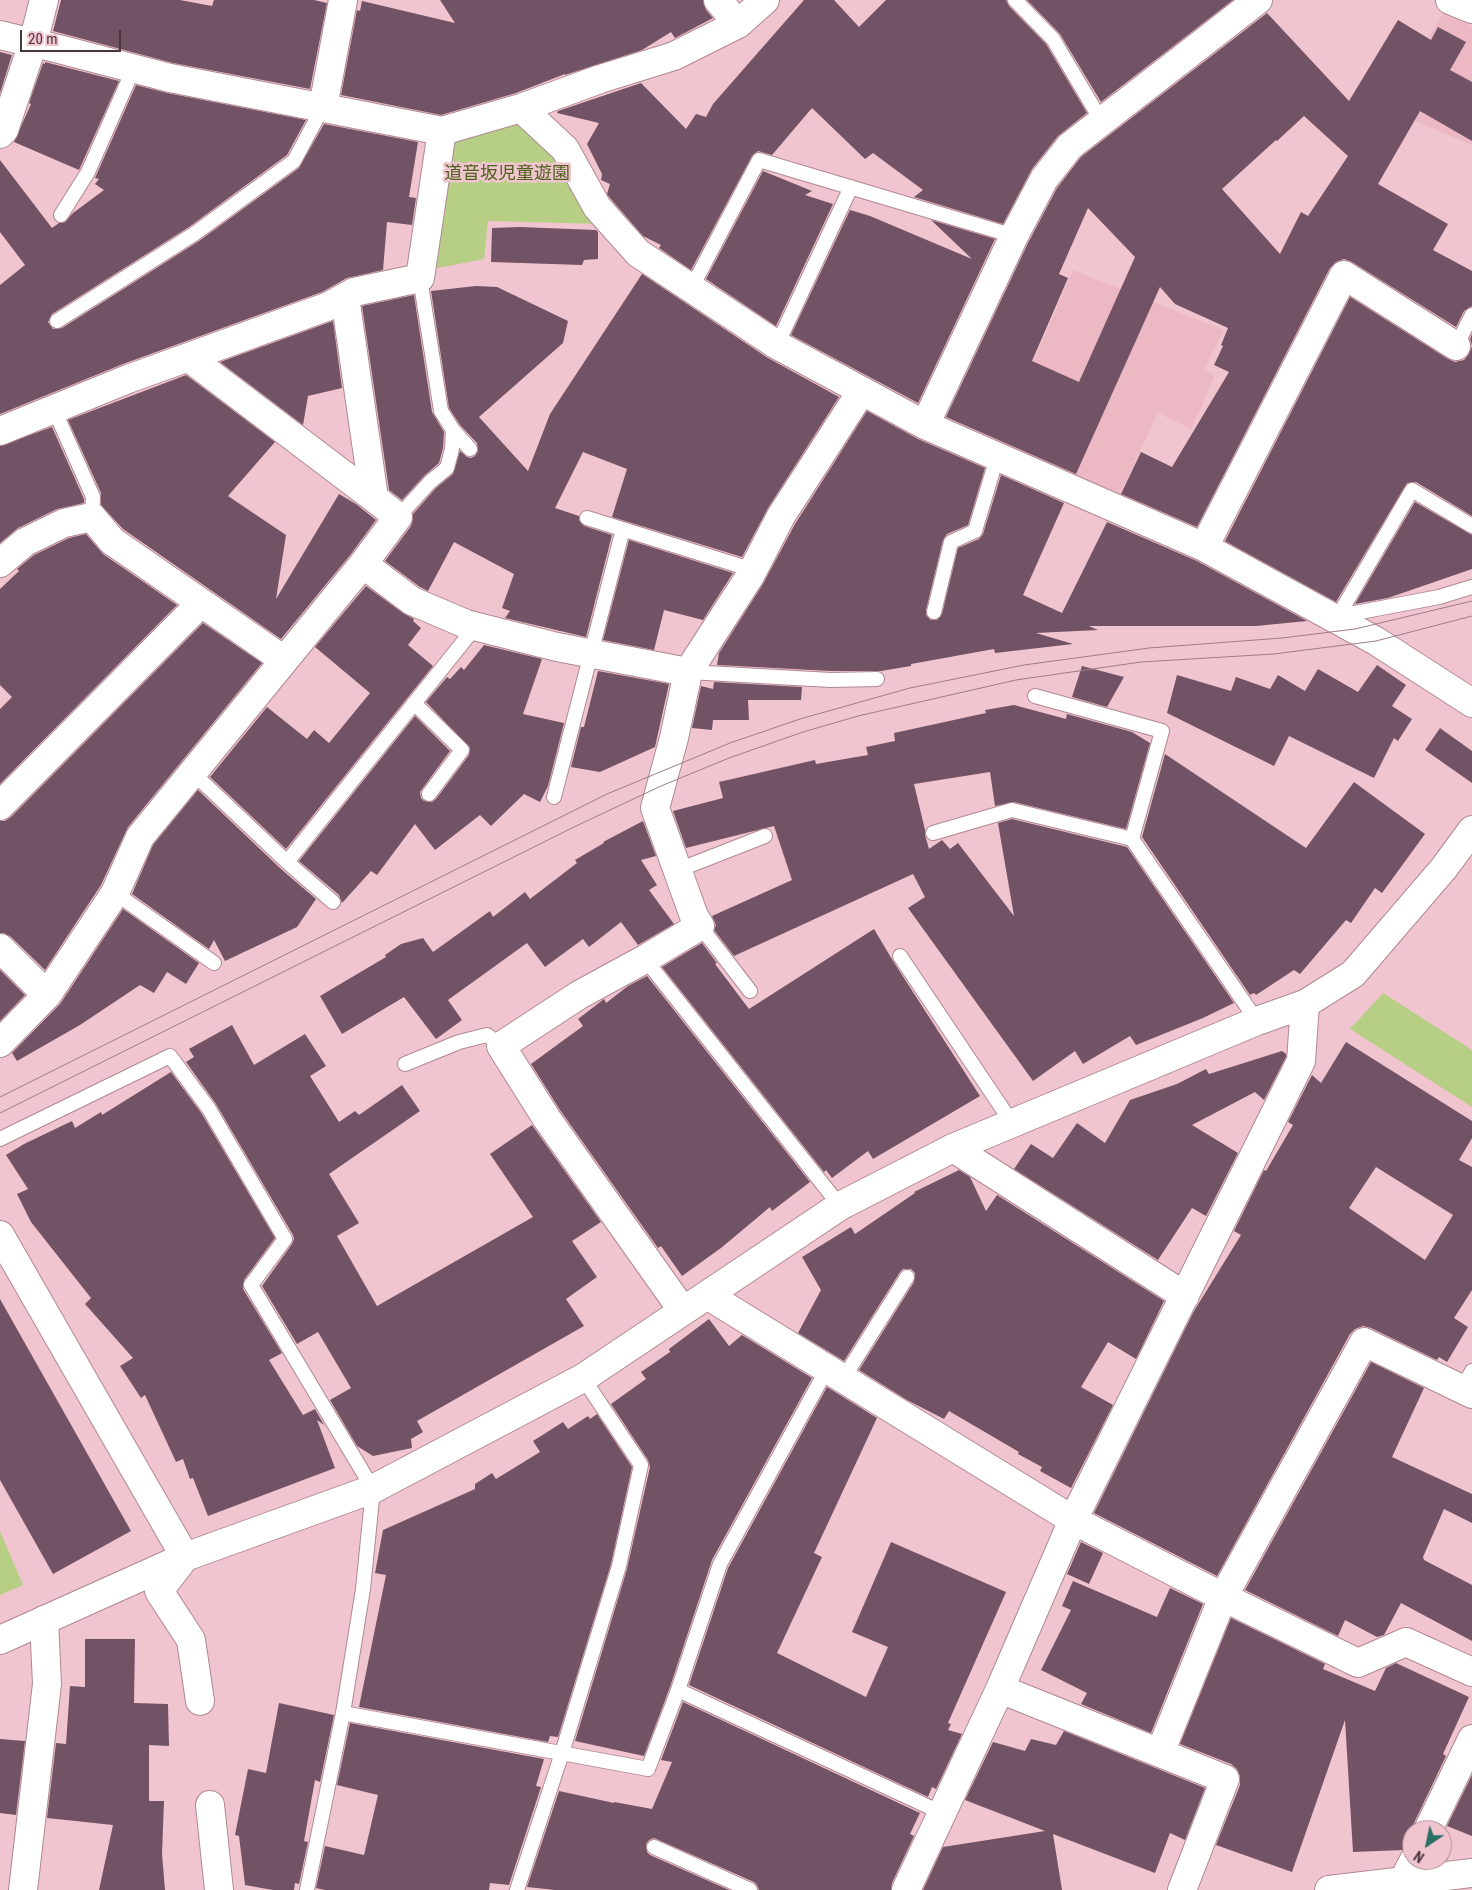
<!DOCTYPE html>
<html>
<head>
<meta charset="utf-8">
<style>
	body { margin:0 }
	#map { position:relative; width:1472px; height:1890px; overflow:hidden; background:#f1c5cf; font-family:"Roboto Condensed",sans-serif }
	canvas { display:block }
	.north { position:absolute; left:1402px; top:1820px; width:50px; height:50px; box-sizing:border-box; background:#f1c5cf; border:1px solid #ad8c93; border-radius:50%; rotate:214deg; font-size:14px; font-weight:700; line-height:20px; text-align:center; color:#47363a }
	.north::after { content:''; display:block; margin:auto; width:18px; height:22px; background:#286f65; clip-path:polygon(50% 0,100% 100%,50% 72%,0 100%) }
	.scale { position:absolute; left:20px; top:30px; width:101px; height:22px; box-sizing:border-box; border:2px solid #47363a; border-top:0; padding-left:6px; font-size:15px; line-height:18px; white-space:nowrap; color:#47363a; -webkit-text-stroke:4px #f1c5cf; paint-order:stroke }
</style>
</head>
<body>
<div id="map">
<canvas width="1472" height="1890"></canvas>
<div class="north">N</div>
<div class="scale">20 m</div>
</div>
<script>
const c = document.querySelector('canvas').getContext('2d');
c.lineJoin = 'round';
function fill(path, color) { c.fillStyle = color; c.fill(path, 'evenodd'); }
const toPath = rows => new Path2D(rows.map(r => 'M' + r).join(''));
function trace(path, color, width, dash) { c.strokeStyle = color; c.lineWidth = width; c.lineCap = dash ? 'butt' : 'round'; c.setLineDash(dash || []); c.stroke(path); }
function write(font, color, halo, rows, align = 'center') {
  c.font = font + ' "Roboto Condensed","Noto Sans JP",sans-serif'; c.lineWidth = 5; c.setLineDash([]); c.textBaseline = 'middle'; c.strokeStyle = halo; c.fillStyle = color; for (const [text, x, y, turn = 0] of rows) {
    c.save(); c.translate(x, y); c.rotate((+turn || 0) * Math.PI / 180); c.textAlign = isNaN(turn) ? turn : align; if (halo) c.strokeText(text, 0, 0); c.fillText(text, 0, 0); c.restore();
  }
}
fill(toPath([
	[1443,14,1472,26,1472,145,1413,120,1405,76],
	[1073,270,1224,330,1204,369,1215,375,1191,429,1158,413,1120,494,998,444]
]), '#ecb8c4');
fill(toPath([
	[510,122,523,123,543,141,605,224,488,221,484,259,433,269,449,139],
	[1383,993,1472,1050,1472,1107,1350,1029],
	[0,1531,23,1585,0,1595]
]), '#b7ce85');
fill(toPath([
	[61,0,180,0,212,6,214,0,314,0,327,3,310,89,173,63,53,31],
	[440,0,703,0,706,10,713,18,675,38,671,32,642,50,565,75,565,74,516,93,441,115,341,95,357,10,360,11,362,1,455,23],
	[804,0,834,0,859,27,886,0,1006,0,1009,6,1046,44,1087,113,1058,136,1032,169,1003,224,914,197,923,190,873,153,865,159,812,108,772,155,758,151,752,156,691,270,659,248,661,245,643,236,610,198,607,194,610,184,601,180,602,174,587,144,599,123,557,113,558,111,641,83,686,129,696,114,706,117,713,104],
	[1027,0,1233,0,1101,102,1060,34],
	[1267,13,1349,101,1398,20,1431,40,1438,27,1466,42,1450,70,1472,82,1472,141,1420,111,1378,184,1448,224,1433,250,1472,271,1472,306,1464,311,1456,327,1352,262,1344,259,1336,262,1330,268,1197,527,1121,494,1141,452,1172,467,1229,372,1214,365,1223,346,1221,345,1228,328,1175,304,1160,287,1076,474,946,417,1028,243,1057,188,1081,157],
	[1304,116,1348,156,1308,216,1301,212,1280,254,1222,189,1276,140,1277,141],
	[1088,208,1135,257,1079,382,1032,361,1068,278,1059,274],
	[0,52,12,55,0,93],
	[45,62,119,81,79,170,14,142,31,104,29,103,43,63,45,64],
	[136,85,167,93,306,120,287,155,189,227,52,314,48,322,53,329,62,328,199,241,299,168,324,124,418,142,409,197,416,198,412,225,387,222,383,270,347,278,322,292,123,364,0,414,0,285,25,265,0,232,0,160,52,228,59,223,65,222,73,213,104,190,95,184,99,179,95,178],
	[763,171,812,191,805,195,833,204,776,326,706,279],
	[850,210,870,216,972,259,931,220,995,239,918,403,791,335],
	[520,227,596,230,598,232,598,259,584,260,582,265,491,262,492,228],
	[642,274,768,358,839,397,768,508,742,557,612,517,627,469,583,452,555,508,579,516,579,520,584,526,612,535,586,637,505,618,510,611,502,608,514,574,454,542,428,591,420,587,385,561,411,526,413,519,413,514,436,488,453,474,460,451,467,457,471,458,475,456,478,451,477,443,460,425,449,408,431,291,476,286,497,287,568,321,563,343,479,417,528,471,550,414],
	[414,295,432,412,444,432,443,448,439,463,424,476,402,500,389,490,362,306],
	[1350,297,1448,359,1455,362,1464,360,1469,354,1472,346,1470,339,1472,334,1472,516,1416,482,1407,483,1336,602,1225,541],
	[333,321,342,388,308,396,303,425,220,362],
	[186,375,275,442,228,496,286,535,276,599,339,494,356,504,376,520,351,554,281,639,123,529,101,505,101,493,68,420],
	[867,411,918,439,985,468,968,525,947,534,943,540,926,610,926,615,931,620,937,620,942,614,958,548,979,539,983,534,1001,475,1064,503,1023,595,1062,613,1107,522,1197,561,1307,621,1256,626,1089,626,1098,630,1036,633,1073,644,995,653,994,649,911,664,911,666,881,671,831,671,717,665,719,653,763,584,795,524],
	[52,427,84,499,84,503,57,509,18,528,0,543,0,446],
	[1415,502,1472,535,1472,569,1388,598,1355,604],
	[86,534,103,554,177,605,0,784,0,709,12,697,0,685,0,589,19,571,17,569,34,555,69,538],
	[629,540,733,573,703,620,664,610,654,650,603,640],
	[366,586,403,613,414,619,413,621,421,628,408,645,433,666,286,849,210,777,267,707,307,739,314,730,329,743,370,693,315,647],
	[203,623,262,663,128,827,101,885,45,970,11,937,4,933,0,933,0,821,5,821,11,817],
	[484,645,542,659,523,714,564,723,548,786,540,802,524,794,491,826,480,815,435,850,415,824,377,875,371,871,342,903,339,895,299,861,415,716,450,751,420,792,421,798,424,801,432,802,436,799,469,755,470,748,426,702,447,677,450,679,461,667,464,670],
	[1377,665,1406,685,1392,706,1412,719,1398,741,1394,738,1374,778,1289,736,1274,766,1167,713,1177,675,1231,691,1236,677,1270,689,1278,675,1305,691,1318,669,1358,692],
	[1082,666,1124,677,1107,707,1072,697],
	[598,671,669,684,655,747,600,772,571,767,581,727,584,727],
	[714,682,802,687,801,700,748,700,749,720,713,720,712,730,692,728,701,686,713,689],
	[1014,705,1066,719,1067,714,1132,732,1150,743,1126,829,1014,802,995,806,990,772,914,784,925,830,925,835,929,849,942,840,950,849,958,843,1014,916,998,823,1012,819,1127,847,1234,1003,1203,1018,1136,1045,1130,1036,1083,1064,1075,1051,1033,1081,908,908,925,897,913,874,734,956,714,930,716,925,712,916,792,880,774,826,686,848,673,811,723,798,719,782,815,760,816,764,868,755,866,747,895,741,894,733,986,713,985,710],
	[1440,728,1472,751,1472,783,1425,750],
	[1165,754,1306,848,1354,782,1425,834,1382,893,1375,888,1351,923,1346,920,1300,974,1294,970,1256,995,1254,993,1250,995,1142,837],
	[198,790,281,869,316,899,297,927,225,961,214,940,209,949,132,894,153,845],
	[643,821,656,856,641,860,657,885,649,890,674,924,638,945,621,922,589,947,583,939,545,967,527,943,448,1000,462,1020,436,1039,404,997,342,1034,320,996,386,957,385,955,401,944,423,938,433,952,490,911,493,917,525,892,530,899,577,863,575,860,604,843,603,842],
	[123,909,199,963,186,984,167,972,154,993,140,985,80,1025,17,1061,12,1053,60,1004],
	[874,929,893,961,980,1096,873,1159,868,1151,832,1178,826,1170,824,1172,662,967,702,943,717,963,715,964,749,1009],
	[0,970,25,995,0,1021],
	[647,976,810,1182,772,1211,770,1207,721,1248,682,1276,661,1246,658,1248,560,1110,531,1064,583,1026,578,1019,604,999,606,1003,628,986],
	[232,1025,254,1065,305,1034,326,1066,310,1076,339,1122,355,1111,359,1115,402,1085,420,1111,329,1174,359,1223,337,1236,377,1306,533,1217,490,1154,532,1125,601,1222,572,1241,597,1277,566,1299,584,1326,417,1421,423,1432,411,1439,412,1448,373,1456,357,1446,330,1400,351,1388,318,1332,297,1344,262,1286,292,1244,294,1239,293,1235,216,1104,186,1062,194,1057,189,1049],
	[1346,1042,1472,1121,1472,1138,1459,1160,1472,1167,1472,1290,1454,1318,1468,1327,1447,1362,1439,1357,1437,1360,1371,1328,1363,1326,1355,1329,1350,1334,1217,1576,1094,1513,1194,1311,1241,1235,1234,1231,1264,1170,1266,1171,1293,1125,1288,1122,1312,1075,1321,1083],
	[1376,1167,1453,1215,1425,1260,1349,1208],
	[1282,1051,1286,1054,1286,1057,1264,1100,1255,1092,1192,1125,1238,1153,1206,1216,1192,1208,1158,1260,1014,1169,1031,1144,1053,1158,1077,1123,1105,1143,1130,1100,1177,1084,1206,1069,1209,1074],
	[171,1072,202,1114,275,1238,244,1280,243,1289,282,1353,269,1360,303,1415,315,1409,324,1425,317,1420,335,1468,208,1516,193,1478,190,1479,183,1459,176,1462,145,1395,141,1398,120,1366,133,1358,85,1304,91,1298,31,1222,17,1194,28,1189,6,1155,24,1144,72,1121,75,1128,101,1112,102,1115],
	[959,1170,970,1177,986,1211,997,1195,1164,1301,1136,1359,1108,1342,1081,1387,1113,1405,1071,1488,1040,1471,1042,1467,1018,1454,1019,1452,949,1411,944,1419,907,1400,859,1370,914,1282,915,1273,911,1269,903,1269,900,1272,844,1361,798,1333,821,1290,802,1257,851,1227,855,1234,915,1193,914,1192],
	[0,1299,131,1531,53,1574,0,1480],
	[709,1319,729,1346,742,1335,812,1378,712,1560,670,1687,644,1756,575,1741,627,1569,650,1467,648,1460,611,1404,646,1379,641,1372,670,1352,669,1349],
	[1371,1362,1424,1388,1392,1457,1472,1494,1472,1523,1444,1509,1423,1557,1424,1560,1472,1585,1472,1641,1401,1603,1384,1635,1377,1637,1345,1620,1338,1636,1245,1590],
	[827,1387,877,1418,814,1553,822,1557,777,1653,866,1697,888,1647,852,1632,891,1542,1006,1592,948,1723,951,1724,948,1730,962,1734,936,1789,932,1787,928,1797,689,1685,728,1568],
	[597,1414,632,1467,611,1564,558,1737,550,1736,548,1742,359,1707,386,1575,375,1573,383,1530,475,1489,475,1484,492,1473,496,1479,540,1452,533,1441,563,1422,568,1429,588,1416,590,1419],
	[1081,1542,1103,1553,1089,1584,1067,1574],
	[1073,1581,1157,1617,1170,1588,1203,1604,1151,1733,1081,1704,1087,1693,1041,1670,1071,1610,1062,1606],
	[1231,1618,1325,1664,1323,1669,1375,1691,1386,1668,1396,1663,1469,1697,1443,1754,1446,1756,1414,1823,1412,1845,1403,1850,1353,1852,1345,1720,1292,1872,1216,1845,1240,1785,1240,1776,1237,1769,1231,1764,1180,1744],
	[85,1639,135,1639,134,1703,168,1704,169,1746,149,1745,149,1801,164,1801,162,1854,165,1890,99,1890,113,1825,47,1818,56,1743,66,1744,70,1686,85,1687],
	[683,1702,920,1813,910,1834,914,1836,892,1883,891,1890,759,1890,757,1885,754,1882,654,1838,649,1840,646,1844,647,1852,650,1855,729,1890,555,1890,527,1887,559,1791,614,1803,614,1802,652,1809,672,1762,661,1760],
	[279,1703,334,1715,320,1782,315,1780,304,1841,308,1842,299,1884,295,1883,294,1890,273,1890,245,1885,239,1836,235,1835,248,1769,266,1773],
	[350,1723,544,1759,536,1786,541,1787,509,1885,490,1883,489,1890,325,1890,316,1888,325,1846,364,1855,378,1795,337,1785],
	[1064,1731,1205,1788,1185,1840,1170,1833,1155,1873,1053,1834,1062,1890,923,1890,943,1847,1045,1831,965,1800,993,1742,1025,1751,1031,1739,1056,1745],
	[0,1739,25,1741,16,1815,0,1813],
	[1472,1775,1472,1836,1447,1826]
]), '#725265');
const service = toPath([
	[1015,0,1053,39,1102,122],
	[61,215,88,172,133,70],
	[420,278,441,411,453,430,470,449],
	[692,287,759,160,1014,236],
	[57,321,194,234,294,161,323,107],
	[777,345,851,187],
	[1456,346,1472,315],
	[54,409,93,497,92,517],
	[398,517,430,482,447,468,452,449,453,430],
	[587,518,753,570],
	[934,612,951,542,975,531,997,457],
	[1339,616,1439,597,1472,587],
	[1337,618,1412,490,1472,526],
	[688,672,831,680,877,679],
	[1035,696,1162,731,1132,839],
	[414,703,462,750,429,794],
	[193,773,287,862,333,902],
	[554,797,623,529],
	[933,833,1012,810,1132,839,1257,1021],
	[287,862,476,626],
	[678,870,765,836],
	[115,893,214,963],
	[700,926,750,991],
	[900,956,1012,1123],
	[645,959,840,1206],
	[405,1064,459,1042,487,1035,501,1046],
	[0,1139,170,1056,209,1109,285,1239,251,1285,373,1489,363,1589,343,1713,307,1890],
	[843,1379,907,1277],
	[1462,1389,1472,1371],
	[678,1690,720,1564,827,1369],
	[343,1713,648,1769,678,1690,942,1813],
	[654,1847,750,1890],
	[517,1890,562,1753,619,1566,641,1465,583,1378]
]);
const minor = toPath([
	[718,0,738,24],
	[1450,0,1472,9],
	[0,35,59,49,170,78,442,131,521,108,600,79,674,56,738,24,765,0],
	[323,107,343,0],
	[521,108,565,149,597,207,638,253,777,345,925,425,1204,547,1376,641,1472,703],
	[0,134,4,130,33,43,44,0],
	[188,357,374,498],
	[925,425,1014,236,1044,179,1070,146,1258,0],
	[0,431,128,379,329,306,354,292,420,278,442,131],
	[1204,547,1344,275,1456,346],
	[0,563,25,542,64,523,92,517,112,541,284,660],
	[363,564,412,601,466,624,557,647,688,672],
	[0,806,201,603],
	[0,948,47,995],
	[0,1043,47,995,115,893,140,837,363,564,398,517,374,498,345,297],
	[953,1148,1185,1296],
	[707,1295,1073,1520,1223,1597,1358,1663,1406,1642,1472,1672],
	[683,1311,547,1119,501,1046,579,995,645,959,700,926,694,916,655,808,674,738,688,672,750,576,781,516,861,392],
	[185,1557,159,1591,191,1640,200,1701],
	[1000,1689,1225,1779,1182,1890],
	[1160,1753,1223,1597,1364,1342,1472,1394],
	[210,1805,219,1890],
	[1428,1830,1472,1739],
	[1403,1881,1414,1860],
	[23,1890,47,1684,44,1620],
	[906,1890,1000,1689,1073,1520,1301,1061,1305,1004]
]);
const tertiary = toPath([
	[0,1235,185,1557],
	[0,1640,185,1557,373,1489,583,1378,840,1206,953,1148,1257,1021,1305,1004,1353,974,1444,868,1472,830]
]);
const trunk = toPath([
	[1329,1890,1472,1873]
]);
trace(service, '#b18892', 16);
trace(minor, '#b18892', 30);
trace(tertiary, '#b18892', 30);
trace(trunk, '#b18892', 30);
trace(service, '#fff', 14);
trace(minor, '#fff', 28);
trace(tertiary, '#fff', 28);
trace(trunk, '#fff', 28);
trace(toPath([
	[0,1097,607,794,730,743,800,719,910,688,1024,665,1149,648,1282,638,1355,629,1472,601],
	[0,1113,576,826,661,786,729,758,803,732,858,716,1016,680,1141,662,1274,654,1376,641,1472,616]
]), '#9c7d84', 1);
write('18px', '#4e601b', '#f1c5cf', [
	["道音坂児童遊園",507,174]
]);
</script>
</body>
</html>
